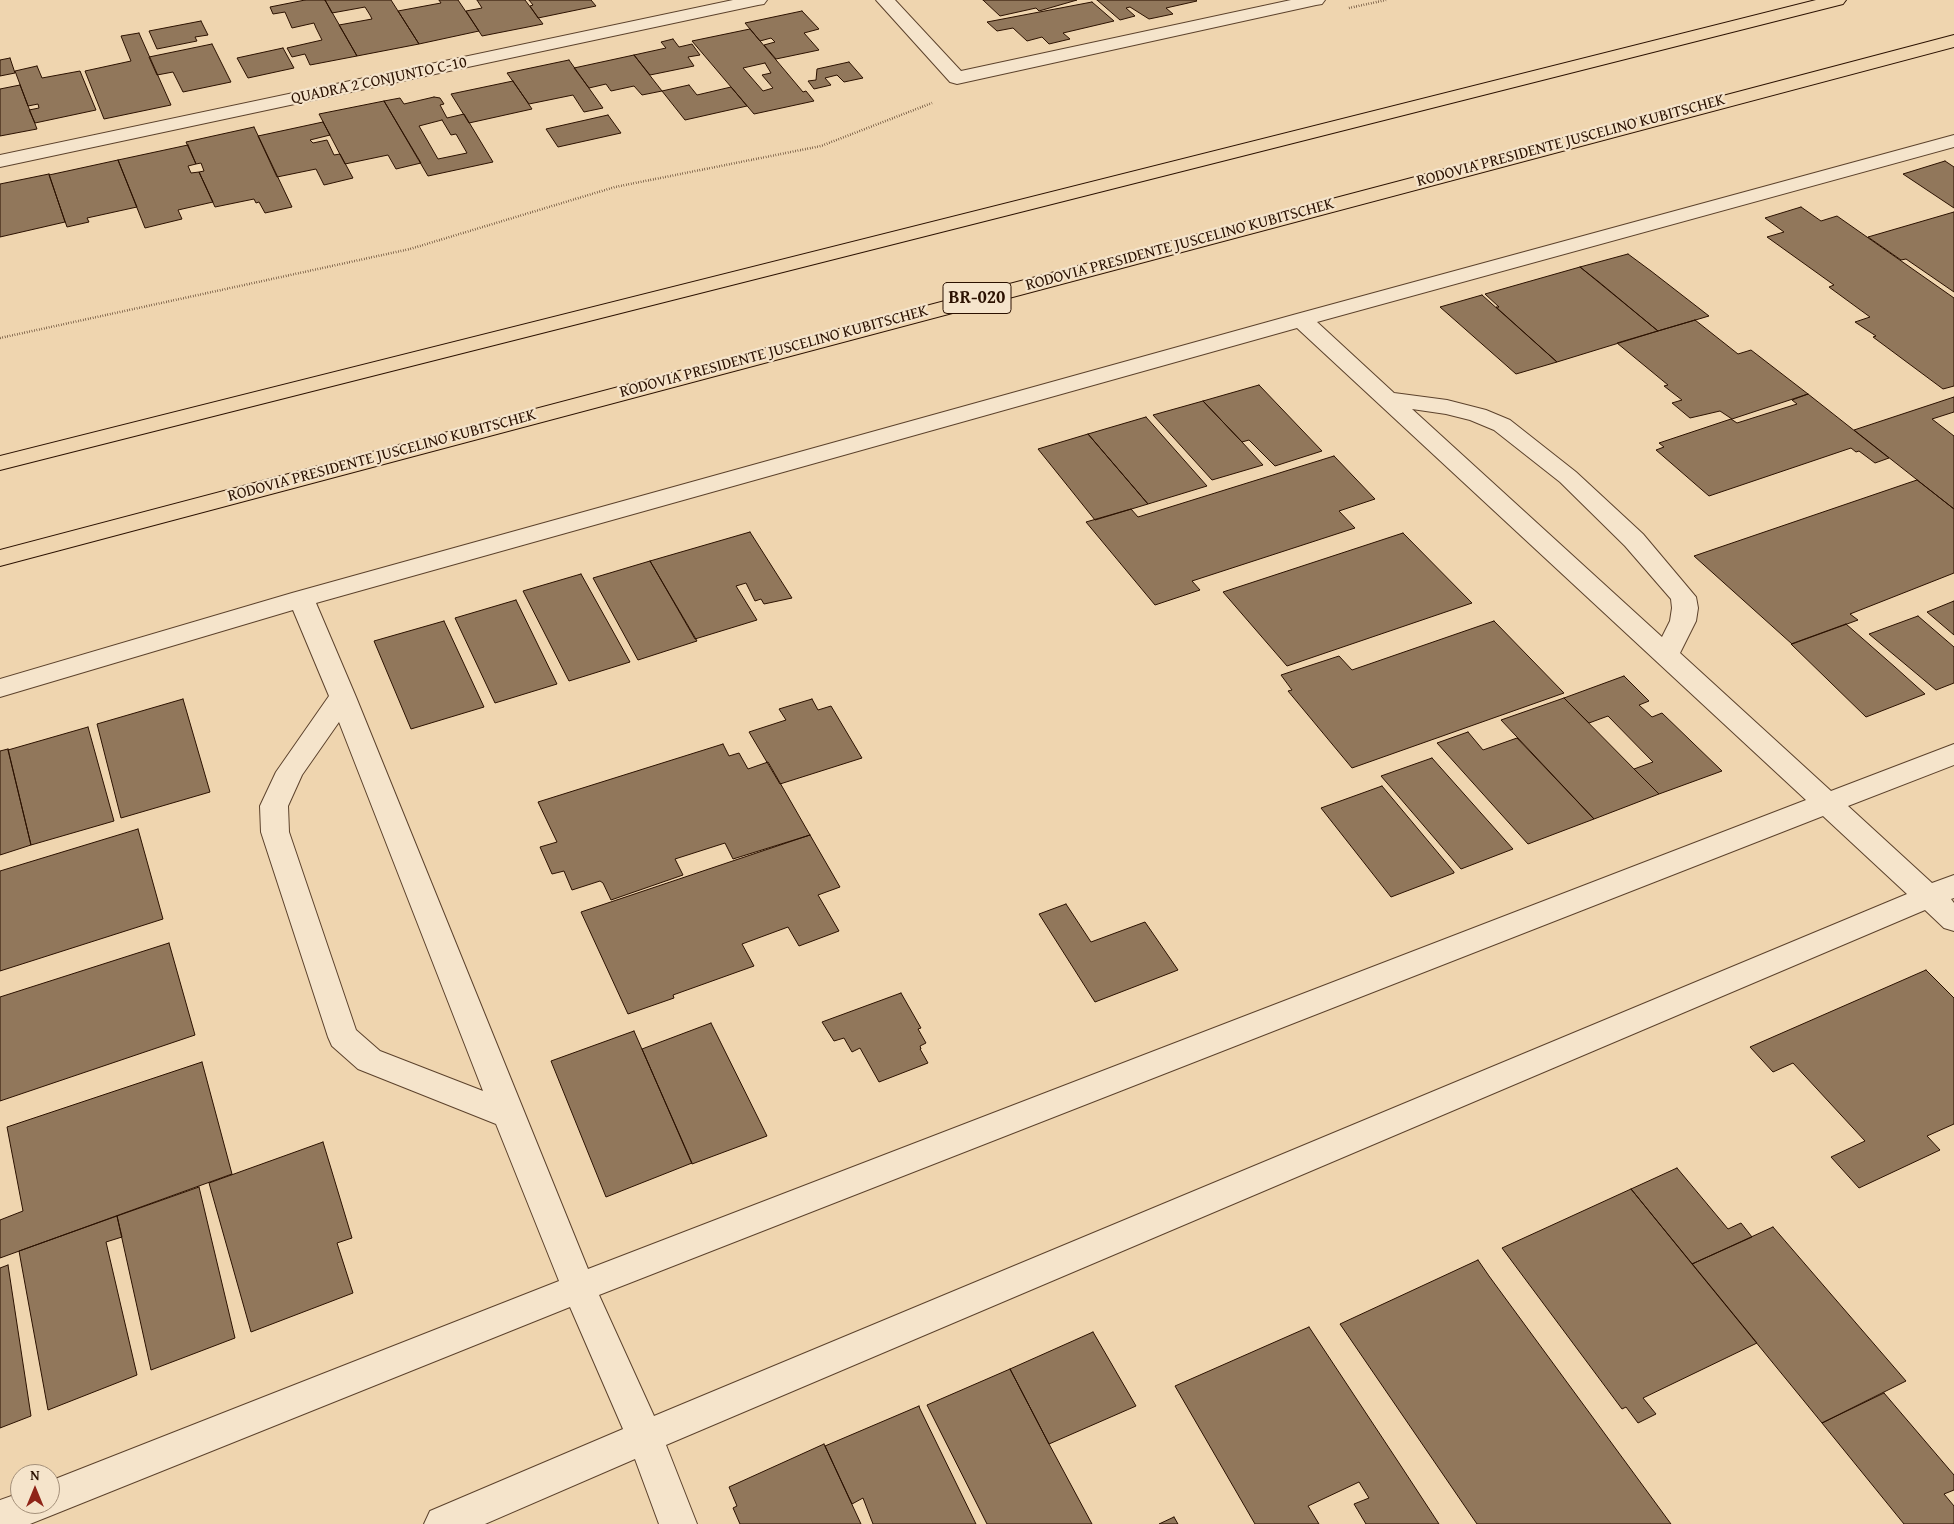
<!DOCTYPE html>
<html>
<head>
<meta charset="utf-8">
<style>
	body { margin:0 }
	#map { position:relative; width:1954px; height:1524px; overflow:hidden; background:#efd5af; font-family:"Gentium Book Plus",serif }
	canvas { display:block }
	.north { position:absolute; left:10px; top:1464px; width:50px; height:50px; box-sizing:border-box; background:#f5e4cb; border:1px solid #a4907a; border-radius:50%; rotate:0deg; font-size:14px; font-weight:700; line-height:20px; text-align:center; color:#2b1100 }
	.north::after { content:''; display:block; margin:auto; width:18px; height:22px; background:#8f2418; clip-path:polygon(50% 0,100% 100%,50% 72%,0 100%) }
</style>
</head>
<body>
<div id="map">
<canvas width="1954" height="1524"></canvas>
<div class="north">N</div>
</div>
<script>
const c = document.querySelector('canvas').getContext('2d');
c.lineJoin = 'round';
function fill(path, color) { c.fillStyle = color; c.fill(path, 'evenodd'); }
const toPath = rows => new Path2D(rows.map(r => 'M' + r).join(''));
function trace(path, color, width, dash) { c.strokeStyle = color; c.lineWidth = width; c.lineCap = dash ? 'butt' : 'round'; c.setLineDash(dash || []); c.stroke(path); }
function write(font, color, halo, rows, align = 'center') {
  c.font = font + ' "Gentium Book Plus",serif'; c.lineWidth = 4.5; c.setLineDash([]); c.textBaseline = 'middle'; c.strokeStyle = halo; c.fillStyle = color; for (const [text, x, y, turn = 0] of rows) {
    c.save(); c.translate(x, y); c.rotate((+turn || 0) * Math.PI / 180); c.textAlign = isNaN(turn) ? turn : align; if (halo) c.strokeText(text, 0, 0); c.fillText(text, 0, 0); c.restore();
  }
}
const building = toPath([
	[305,0,325,0,357,56,310,65,305,54,292,57,287,48,322,40,316,28,314,23,292,28,285,12,273,14,270,7,305,0],
	[325,0,391,0,419,44,357,56,339,25,372,19,370,15,365,7,332,13,325,0],
	[439,0,458,0,479,31,419,44,398,11,441,3,439,0],
	[477,0,525,0,543,24,482,36,466,11,482,8,477,0],
	[529,0,591,0,596,6,538,18,530,6,533,5,529,0],
	[983,0,1077,0,1039,11,1036,8,1000,16,983,0],
	[1097,0,1196,0,1197,1,1166,8,1173,14,1149,19,1130,7,1126,8,1135,16,1120,20,1097,0],
	[1092,2,1114,21,1063,33,1070,39,1049,44,1042,37,1027,41,1013,28,997,31,987,22,1092,2],
	[802,11,819,29,804,33,819,50,776,59,764,45,775,42,771,38,760,41,745,23,802,11],
	[201,21,208,35,195,37,197,41,157,49,149,31,201,21],
	[750,29,803,92,806,91,814,101,754,114,692,41,750,29],
	[765,63,771,73,762,75,773,88,763,91,743,68,765,63],
	[139,33,171,105,104,119,85,71,131,61,121,36,139,33],
	[673,39,679,47,692,44,700,55,688,57,694,66,650,75,634,55,666,48,661,42,673,39],
	[212,44,231,82,183,92,173,72,157,75,149,57,212,44],
	[283,48,294,68,248,78,237,58,283,48],
	[634,55,662,91,642,95,634,86,611,91,606,84,589,88,574,68,634,55],
	[10,58,15,73,0,76,0,60,10,58],
	[569,60,603,108,584,112,573,95,529,104,507,73,569,60],
	[849,62,863,78,844,82,837,75,825,78,831,85,814,89,808,81,816,80,817,69,849,62],
	[37,66,42,78,80,71,96,110,35,123,29,110,39,108,38,104,28,106,15,71,37,66],
	[513,81,532,109,469,123,451,94,513,81],
	[20,85,37,129,0,136,0,89,20,85],
	[689,85,697,95,731,87,747,106,685,120,662,91,689,85],
	[434,97,440,98,444,104,440,105,447,118,464,114,493,162,428,176,384,101,400,98,404,104,434,97],
	[442,120,451,135,456,134,467,153,438,159,419,126,442,120],
	[384,101,421,163,396,169,388,155,345,164,319,114,384,101],
	[608,115,621,133,558,147,546,129,608,115],
	[323,122,330,135,310,140,313,143,327,140,334,155,340,154,353,178,324,185,316,169,277,177,258,136,323,122],
	[254,127,292,207,265,213,259,202,256,203,254,199,215,207,199,172,204,171,201,163,196,164,186,142,254,127],
	[188,145,196,164,188,166,191,173,199,172,213,202,178,210,182,219,145,228,118,160,188,145],
	[118,160,137,207,87,218,89,222,67,227,49,175,118,160],
	[1945,161,1954,167,1954,208,1903,174,1945,161],
	[49,174,65,222,0,237,0,184,49,174],
	[1801,207,1821,221,1837,216,1954,298,1954,386,1943,389,1873,337,1876,336,1855,322,1870,317,1829,287,1834,285,1767,237,1784,232,1765,218,1801,207],
	[1954,212,1954,292,1906,259,1901,260,1868,237,1954,212],
	[1628,254,1651,271,1709,316,1658,331,1580,267,1628,254],
	[1580,267,1599,282,1658,331,1557,362,1496,307,1499,307,1485,294,1580,267],
	[1482,295,1548,354,1557,362,1516,374,1440,307,1482,295],
	[1695,320,1738,354,1751,350,1808,394,1732,419,1720,411,1690,418,1672,403,1682,400,1664,386,1668,385,1617,343,1695,320],
	[1259,385,1322,451,1275,466,1249,440,1242,442,1203,401,1259,385],
	[1808,394,1889,458,1875,463,1859,451,1856,452,1851,448,1709,496,1656,450,1664,447,1659,443,1731,419,1737,423,1797,404,1792,400,1808,394],
	[1954,397,1954,412,1932,419,1954,436,1954,509,1854,430,1954,397],
	[1203,401,1242,442,1263,465,1212,480,1153,415,1203,401],
	[1146,417,1207,486,1148,504,1088,434,1146,417],
	[1088,434,1148,504,1095,520,1038,449,1088,434],
	[1334,456,1375,499,1339,511,1355,528,1192,581,1200,590,1155,605,1086,522,1131,509,1138,517,1334,456],
	[1917,480,1954,509,1954,573,1850,614,1858,620,1792,644,1694,556,1917,480],
	[750,532,792,598,764,604,761,599,755,601,746,583,736,586,757,620,695,639,650,561,750,532],
	[1403,533,1472,603,1287,666,1223,592,1403,533],
	[650,561,697,641,638,660,593,578,650,561],
	[581,574,630,662,569,681,523,591,581,574],
	[516,600,557,684,495,703,455,618,516,600],
	[1954,601,1954,635,1927,612,1954,601],
	[1918,616,1954,647,1954,683,1936,690,1869,634,1918,616],
	[444,621,484,707,411,729,374,641,444,621],
	[1494,621,1564,693,1352,768,1288,691,1292,690,1281,675,1339,656,1352,670,1494,621],
	[1846,624,1895,667,1925,694,1866,717,1791,644,1846,624],
	[1624,676,1649,701,1639,705,1652,717,1662,713,1722,771,1659,794,1634,769,1653,762,1608,716,1589,723,1564,698,1624,676],
	[1564,698,1640,775,1659,794,1594,819,1501,720,1564,698],
	[183,699,210,792,121,818,97,724,183,699],
	[812,699,818,710,831,706,862,758,780,784,749,732,786,720,779,709,812,699],
	[88,727,114,821,31,845,8,750,88,727],
	[1468,732,1483,750,1517,738,1594,819,1528,844,1437,743,1468,732],
	[723,744,729,756,739,753,748,769,768,762,810,835,733,859,725,843,675,859,683,875,611,900,603,883,600,881,572,890,564,871,552,874,540,847,557,842,538,802,723,744],
	[8,749,31,845,0,855,0,751,8,749],
	[1432,758,1513,849,1461,869,1381,776,1432,758],
	[1382,786,1454,872,1454,873,1391,897,1321,808,1382,786],
	[138,829,163,919,0,971,0,871,138,829],
	[810,835,840,887,818,895,839,931,799,946,788,927,742,944,754,966,673,995,674,998,628,1014,581,912,810,835],
	[1066,904,1091,942,1145,922,1178,970,1095,1002,1039,914,1066,904],
	[169,943,195,1035,0,1101,0,997,169,943],
	[1926,970,1954,998,1954,1124,1927,1136,1940,1150,1859,1188,1831,1157,1865,1141,1793,1063,1773,1072,1750,1047,1926,970],
	[901,993,921,1028,918,1029,926,1043,920,1046,921,1049,920,1049,928,1063,879,1082,860,1048,852,1052,844,1038,834,1041,822,1022,901,993],
	[711,1023,767,1136,692,1164,642,1049,711,1023],
	[634,1031,692,1163,606,1197,551,1061,634,1031],
	[202,1062,232,1174,0,1258,0,1220,23,1211,7,1127,202,1062],
	[323,1142,352,1238,337,1243,353,1293,251,1332,209,1183,323,1142],
	[1677,1168,1728,1229,1741,1223,1752,1237,1692,1264,1631,1189,1677,1168],
	[199,1187,235,1338,151,1370,117,1216,199,1187],
	[1631,1189,1757,1343,1643,1398,1656,1414,1638,1423,1626,1407,1622,1409,1502,1248,1631,1189],
	[117,1216,122,1237,106,1242,137,1375,48,1410,19,1251,117,1216],
	[1773,1227,1906,1381,1822,1423,1692,1264,1773,1227],
	[1478,1260,1489,1276,1671,1524,1477,1524,1340,1324,1478,1260],
	[8,1265,31,1416,0,1428,0,1268,8,1265],
	[1309,1327,1399,1463,1439,1524,1366,1524,1354,1504,1369,1498,1359,1482,1308,1506,1319,1524,1255,1524,1175,1386,1309,1327],
	[1093,1332,1136,1406,1049,1444,1010,1369,1093,1332],
	[1010,1369,1049,1444,1092,1524,987,1524,927,1405,1010,1369],
	[1884,1393,1954,1475,1954,1490,1944,1494,1954,1506,1954,1524,1904,1524,1822,1423,1884,1393],
	[919,1406,920,1409,976,1524,873,1524,863,1498,852,1504,825,1446,919,1406],
	[824,1444,861,1524,740,1524,733,1508,737,1506,729,1487,824,1444],
	[1174,1517,1178,1524,1159,1524,1174,1517]
]);
fill(building, '#91775b');
trace(building, '#2b1100', 1);
const minor = toPath([
	[733,0,767,0,764,4,758,5,0,167,0,155,733,0],
	[876,0,895,0,961,71,1291,0,1325,0,1322,4,1316,5,957,84,950,82,876,0],
	[1954,135,1954,147,1317,322,1394,393,1447,400,1486,410,1510,420,1576,472,1643,534,1696,597,1698,608,1696,621,1680,653,1831,791,1954,744,1954,765,1848,806,1932,883,1954,875,1954,898,1951,899,1954,903,1954,931,1944,928,1925,910,666,1445,697,1524,659,1524,635,1459,485,1524,424,1524,430,1511,623,1429,570,1307,50,1516,30,1524,0,1524,0,1500,20,1493,20,1504,50,1504,50,1481,559,1281,496,1124,358,1069,332,1046,328,1037,261,832,260,806,276,772,329,696,293,610,0,697,0,679,292,593,1293,315,1954,135],
	[1297,328,1806,800,588,1269,356,697,316,603,1297,328],
	[1412,409,1446,414,1470,420,1494,430,1560,482,1625,546,1671,599,1672,608,1670,621,1662,637,1412,409],
	[339,722,483,1091,380,1051,356,1030,289,832,288,806,302,775,339,722],
	[1823,816,1907,894,654,1416,599,1295,1823,816]
]);
const highway = toPath([
	[1816,0,1846,0,1843,4,0,470,0,456,1816,0],
	[1954,35,1954,47,0,566,0,550,1954,35]
]);
trace(minor, '#5c422c', 2);
trace(highway, '#2b1100', 2);
trace(toPath([
	[1349,8,1386,0],
	[0,338,410,249,615,187,821,146,932,103]
]), '#2b1100', 2.5, [0.5, 2]);
fill(minor, '#f5e4cb');
fill(highway, '#efd5af');
write('16px', '#2b1100', '#f5e4cb', [
	["QUADRA 2 CONJUNTO C-10",379,81,-12],
	["RODOVIA PRESIDENTE JUSCELINO KUBITSCHEK",1571,141,-15],
	["RODOVIA PRESIDENTE JUSCELINO KUBITSCHEK",1180,245,-15],
	["RODOVIA PRESIDENTE JUSCELINO KUBITSCHEK",774,352,-15],
	["RODOVIA PRESIDENTE JUSCELINO KUBITSCHEK",382,456,-15]
]);
for (const [x, y, w] of [
	[977,298,68]
]) { const box = new Path2D(); box.roundRect(x - w / 2, y - 15.5, w, 31, 4); c.fillStyle = '#f5e4cb'; c.fill(box); trace(box, '#2b1100', 1); }
write('bold 18px', '#2b1100', null, [
	["BR-020",977,298]
]);
</script>
</body>
</html>
